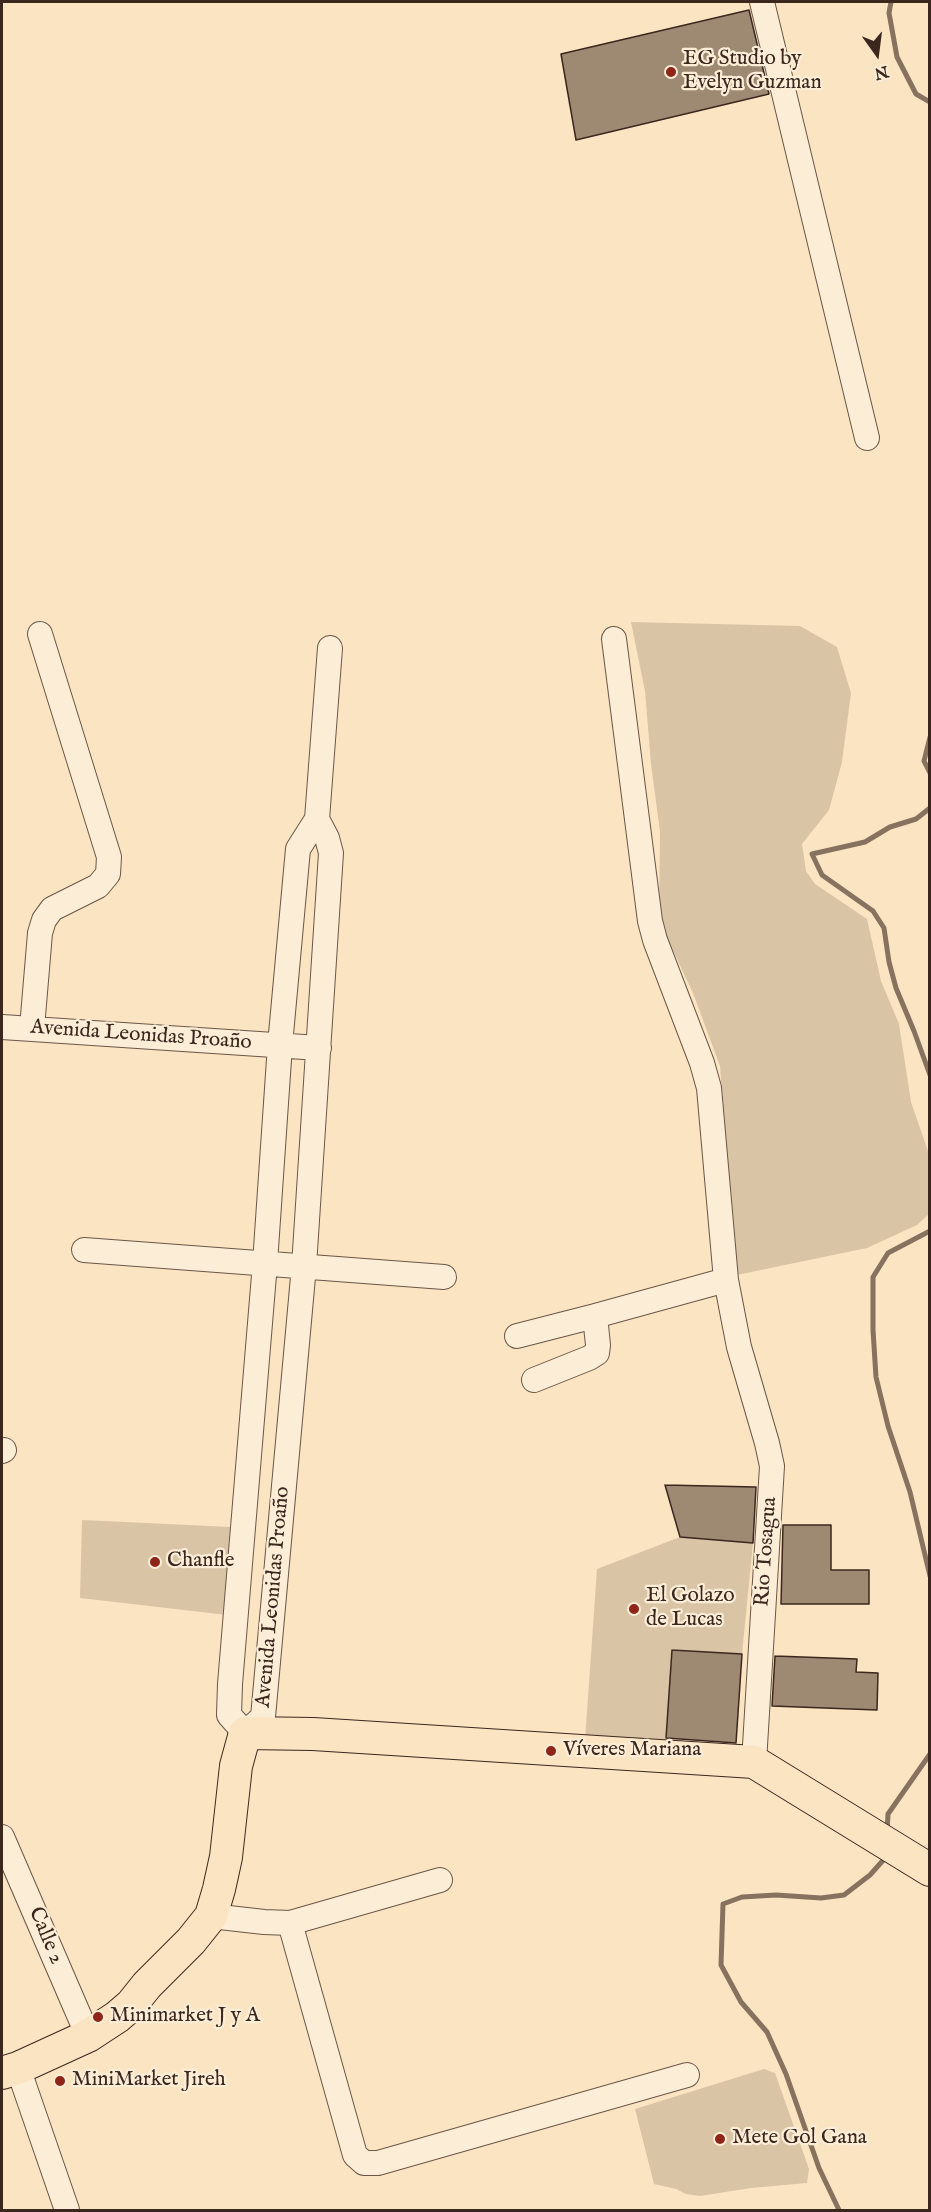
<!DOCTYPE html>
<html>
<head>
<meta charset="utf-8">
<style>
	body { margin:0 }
	#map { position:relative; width:931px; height:2212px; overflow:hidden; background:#fae4c2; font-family:"IM FELL English",serif }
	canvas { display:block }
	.frame { position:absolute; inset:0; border:3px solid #3b271e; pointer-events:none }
	.north { position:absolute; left:847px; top:24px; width:60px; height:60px; -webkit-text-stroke:4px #fcedd7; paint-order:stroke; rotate:166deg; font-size:16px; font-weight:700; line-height:24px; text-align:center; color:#3b271e }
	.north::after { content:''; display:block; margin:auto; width:21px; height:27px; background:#3b271e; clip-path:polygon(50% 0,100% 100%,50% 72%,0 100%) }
</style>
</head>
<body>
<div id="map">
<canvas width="931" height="2212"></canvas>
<div class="frame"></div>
<div class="north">N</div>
</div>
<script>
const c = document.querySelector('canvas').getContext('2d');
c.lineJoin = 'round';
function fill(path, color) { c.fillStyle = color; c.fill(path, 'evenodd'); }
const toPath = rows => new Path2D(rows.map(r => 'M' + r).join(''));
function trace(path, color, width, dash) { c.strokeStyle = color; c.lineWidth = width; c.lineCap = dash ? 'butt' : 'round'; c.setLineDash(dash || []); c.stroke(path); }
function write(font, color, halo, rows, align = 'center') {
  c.font = font + ' "IM FELL English",serif'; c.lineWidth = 4.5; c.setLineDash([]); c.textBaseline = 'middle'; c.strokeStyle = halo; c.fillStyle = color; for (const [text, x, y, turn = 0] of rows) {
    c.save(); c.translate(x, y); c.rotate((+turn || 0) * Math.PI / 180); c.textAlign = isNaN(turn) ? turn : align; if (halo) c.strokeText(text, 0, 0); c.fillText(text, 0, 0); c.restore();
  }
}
fill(toPath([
	[631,622,800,626,837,647,851,693,842,762,829,810,802,844,806,871,815,884,867,919,881,981,899,1024,911,1102,930,1157,929,1214,917,1225,867,1248,737,1275,720,1066,693,993,659,921,660,832,651,764,645,691],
	[82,1520,231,1527,227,1615,80,1598],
	[680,1537,753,1543,742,1654,672,1650,665,1746,585,1740,597,1569],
	[764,2069,775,2073,809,2169,807,2183,751,2188,700,2196,686,2194,676,2189,654,2184,635,2109]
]), '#dac4a6');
trace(toPath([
	[891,2,889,13,897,57,916,94,930,102],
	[930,737,924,761,930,773],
	[930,808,916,819,890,827,865,842,812,854,822,875,873,911,884,928,889,962,896,988,914,1031,930,1075],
	[930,1231,888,1253,873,1277,873,1330,876,1377,888,1426,910,1492,930,1576],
	[887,1832,888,1814,930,1754],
	[839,2210,819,2168,786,2074,767,2032,741,2002,721,1965,723,1904,742,1897,776,1895,821,1898,844,1895,870,1875,886,1857]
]), '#87725f', 5);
const building = toPath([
	[749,10,769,94,576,140,561,54,749,10],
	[665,1485,756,1487,753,1543,680,1537,665,1485],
	[783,1525,831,1525,831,1570,869,1570,869,1604,781,1604,783,1525],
	[672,1650,742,1654,736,1743,666,1738,672,1650],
	[775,1656,857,1659,856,1672,878,1673,877,1710,772,1706,775,1656]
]);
fill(building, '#9e8973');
trace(building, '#3b271e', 1.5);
const minor = toPath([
	[762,2,867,438],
	[614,639,650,921,655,940,702,1063,709,1088,726,1280,739,1347,767,1443,772,1466,754,1762],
	[317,819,327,838,331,853,304,1266,263,1717,245,1733,229,1715,230,1684,265,1263,280,1045,298,849,317,819,330,648],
	[2,1027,319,1048],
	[32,1028,40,933,44,920,52,909,98,886,108,874,109,857,40,634],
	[84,1250,444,1277],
	[517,1336,595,1316],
	[534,1380,589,1358,597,1353,598,1345,595,1316,726,1280],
	[2,1451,4,1450],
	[2,1837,88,2036],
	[211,1916,264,1922,290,1923,355,2155,364,2163,378,2163,687,2075],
	[290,1923,440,1880],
	[18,2068,67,2210]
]);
const major = toPath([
	[2,2073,18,2068,88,2036,117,2017,131,2005,147,1985,191,1941,211,1916,219,1889,226,1857,236,1766,245,1733,313,1734,754,1762,930,1870]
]);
trace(minor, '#6b5647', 26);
trace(major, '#3b271e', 34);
trace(minor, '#fcedd7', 24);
trace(major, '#fae4c2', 32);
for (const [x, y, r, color] of [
	[671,72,6,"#8f2418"],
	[155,1562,6,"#8f2418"],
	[634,1609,6,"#8f2418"],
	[551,1751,6,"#8f2418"],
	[98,2017,6,"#8f2418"],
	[60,2081,6,"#8f2418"],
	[720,2139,6,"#8f2418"]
]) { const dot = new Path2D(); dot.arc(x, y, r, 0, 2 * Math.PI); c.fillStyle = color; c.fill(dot); trace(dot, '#fcedd7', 2); }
write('21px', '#3b271e', '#fcedd7', [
	["EG Studio by",683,60],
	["Evelyn Guzman",683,84],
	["Chanfle",167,1562],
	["El Golazo",646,1597],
	["de Lucas",646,1621],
	["Víveres Mariana",563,1751],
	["Minimarket J y A",110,2017],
	["MiniMarket Jireh",72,2081],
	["Mete Gol Gana",732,2139]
], 'left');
write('21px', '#3b271e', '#fcedd7', [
	["Avenida Leonidas Proaño",141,1036,4],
	["Rio Tosagua",767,1552,-86],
	["Avenida Leonidas Proaño",274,1597,-85],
	["Calle 2",45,1936,67]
]);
</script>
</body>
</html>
